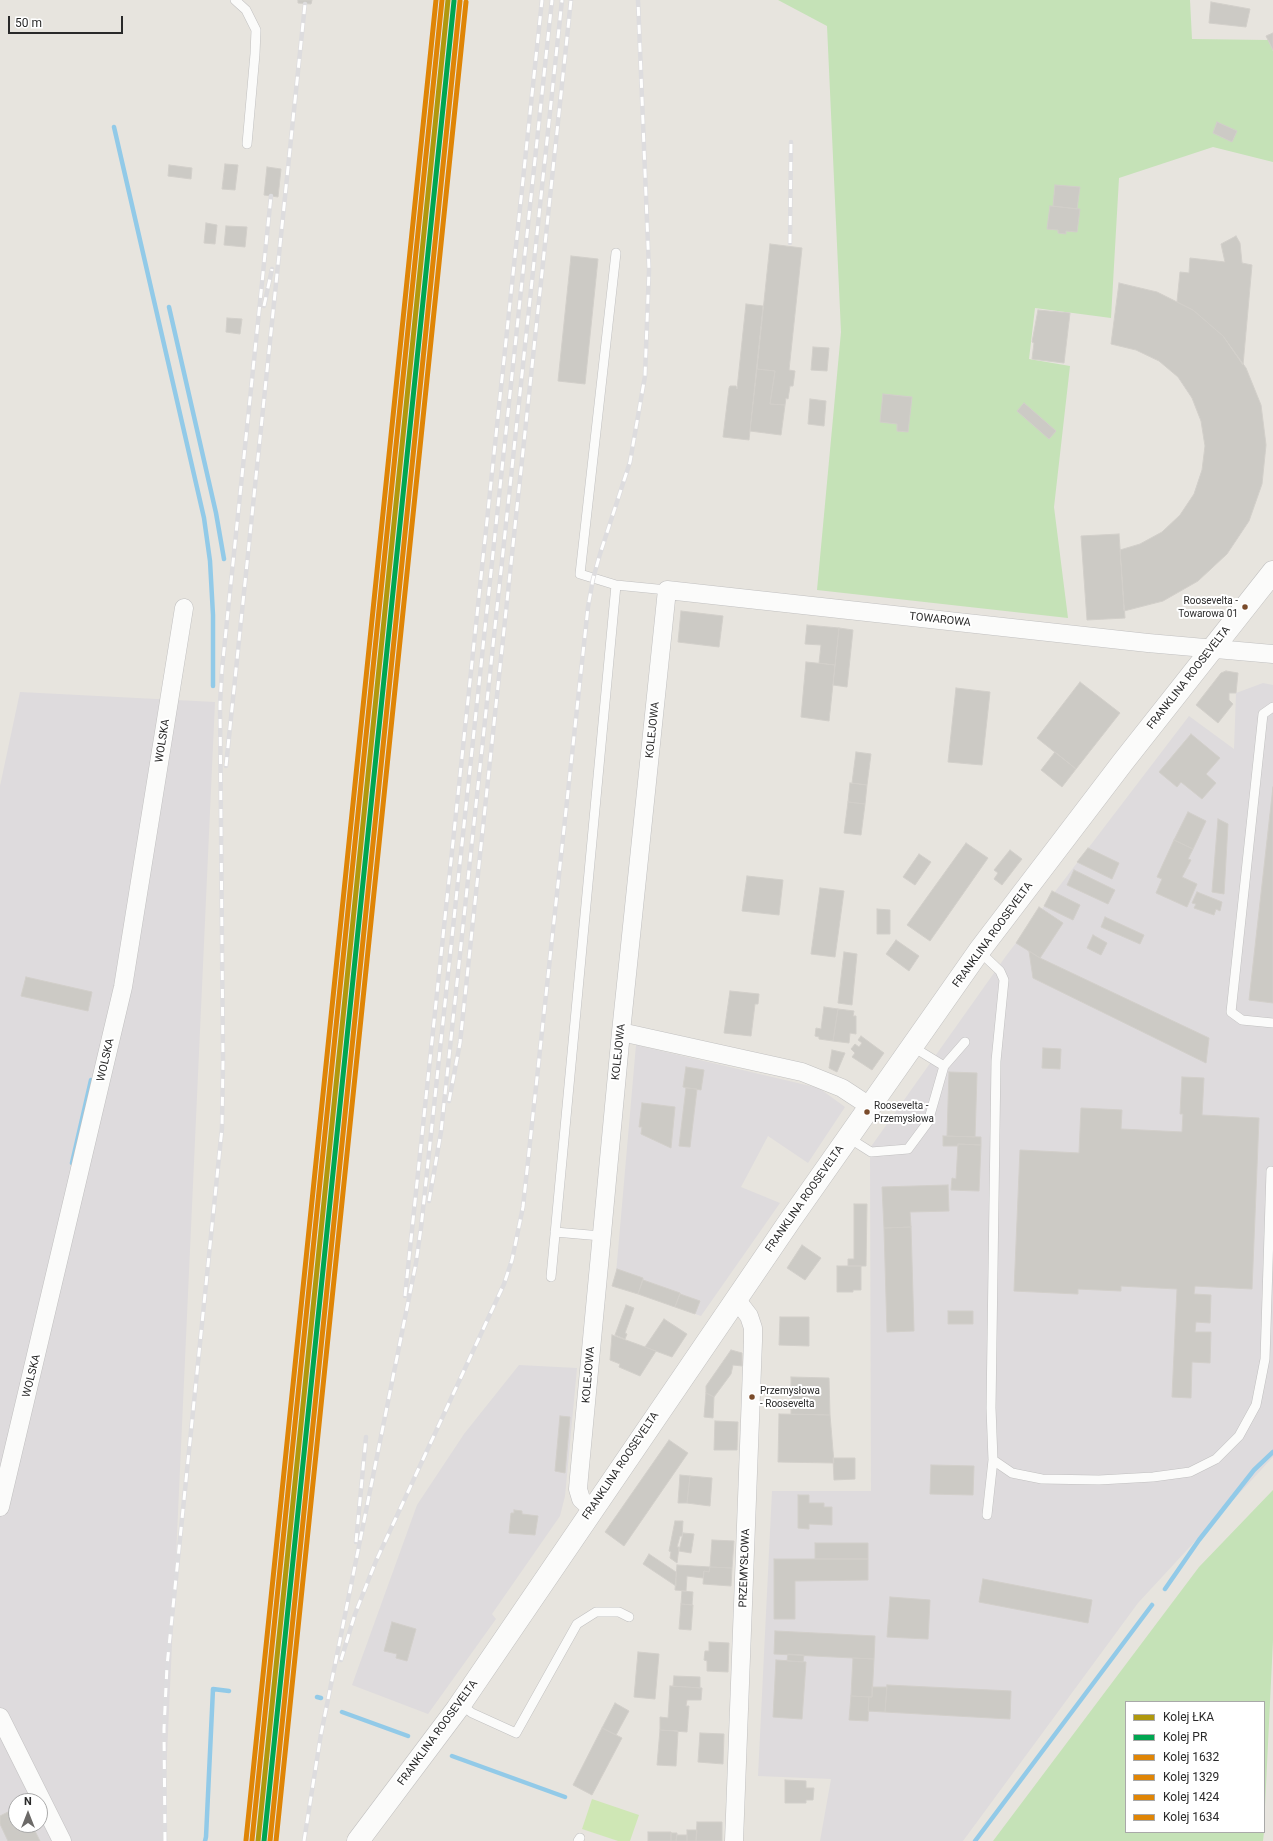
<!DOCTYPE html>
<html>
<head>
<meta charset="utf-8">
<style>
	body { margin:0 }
	#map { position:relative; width:1273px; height:1841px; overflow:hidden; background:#e7e4de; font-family:Roboto,sans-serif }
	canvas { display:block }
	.legend { position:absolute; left:1125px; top:1701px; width:140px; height:132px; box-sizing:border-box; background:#fff; border:1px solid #a9a9a9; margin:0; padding:5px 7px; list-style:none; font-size:12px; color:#292929 }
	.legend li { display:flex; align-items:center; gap:8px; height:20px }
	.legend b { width:20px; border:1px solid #a9a9a9 }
	.north { position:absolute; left:8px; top:1793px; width:40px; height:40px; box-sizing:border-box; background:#fff; border:1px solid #a9a9a9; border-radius:50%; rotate:0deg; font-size:11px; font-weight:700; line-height:16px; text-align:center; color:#292929 }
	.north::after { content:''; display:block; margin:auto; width:14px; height:18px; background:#6c6a68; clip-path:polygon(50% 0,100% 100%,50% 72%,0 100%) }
	.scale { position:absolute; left:8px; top:16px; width:115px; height:18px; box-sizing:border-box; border:2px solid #292929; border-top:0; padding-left:5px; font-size:12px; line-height:14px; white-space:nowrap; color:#292929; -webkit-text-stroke:3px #fff; paint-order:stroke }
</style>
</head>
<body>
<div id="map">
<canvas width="1273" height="1841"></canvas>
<ul class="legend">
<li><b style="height:5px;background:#b0980e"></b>Kolej ŁKA</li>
<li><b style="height:5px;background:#00a651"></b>Kolej PR</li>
<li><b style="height:5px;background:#df8506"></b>Kolej 1632</li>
<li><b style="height:5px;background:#df8506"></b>Kolej 1329</li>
<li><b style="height:5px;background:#df8506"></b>Kolej 1424</li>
<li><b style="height:5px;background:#df8506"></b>Kolej 1634</li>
</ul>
<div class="north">N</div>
<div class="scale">50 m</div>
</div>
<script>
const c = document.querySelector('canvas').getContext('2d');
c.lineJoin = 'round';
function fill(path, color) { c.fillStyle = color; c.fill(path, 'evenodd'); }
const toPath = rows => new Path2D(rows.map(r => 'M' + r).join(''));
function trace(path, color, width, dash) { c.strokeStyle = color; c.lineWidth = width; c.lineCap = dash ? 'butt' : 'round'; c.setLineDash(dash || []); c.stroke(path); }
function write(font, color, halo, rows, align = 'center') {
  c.font = font + ' Roboto,sans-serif'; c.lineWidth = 4; c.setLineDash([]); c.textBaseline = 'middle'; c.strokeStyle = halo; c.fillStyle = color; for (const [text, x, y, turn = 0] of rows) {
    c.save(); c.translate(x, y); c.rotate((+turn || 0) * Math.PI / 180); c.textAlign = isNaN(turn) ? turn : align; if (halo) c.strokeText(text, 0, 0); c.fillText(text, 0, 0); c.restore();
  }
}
fill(toPath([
	[1263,683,1273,685,1273,1457,1138,1603,963,1841,820,1841,831,1779,758,1776,772,1491,871,1491,870,1148,1006,956,1189,716,1234,749,1236,693],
	[20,692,215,702,163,1841,0,1841,0,786],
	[16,1801,40,1801,40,1825,16,1825],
	[636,1045,819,1088,845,1107,808,1163,768,1136,741,1187,780,1203,701,1316,615,1285],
	[519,1365,577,1368,565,1496,560,1516,492,1614,496,1619,428,1714,352,1685,417,1505,464,1434]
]), '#dedbdd');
fill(toPath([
	[778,0,1190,0,1192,39,1268,40,1273,51,1273,162,1213,147,1119,178,1111,318,1035,308,1029,359,1070,366,1054,507,1068,618,817,590,841,332,827,26],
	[1273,1490,1273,1640,1264,1827,1264,1702,1126,1702,1126,1832,1264,1832,1263,1841,993,1841,1199,1567]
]), '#c5e2b7');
fill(toPath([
	[592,1799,639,1815,630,1841,618,1841,582,1829]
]), '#cfe7b5');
trace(toPath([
	[114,127,204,518,210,561,213,615,213,686],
	[169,307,216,513,224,559],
	[72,1163,91,1080],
	[1165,1589,1199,1540,1254,1470,1273,1452],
	[317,1697,321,1698],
	[342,1712,408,1736],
	[452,1756,565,1797],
	[205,1841,206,1837,213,1689,229,1691],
	[975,1841,1152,1605]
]), '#92cae8', 4.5);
const building = toPath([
	[298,0,312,0,311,4,298,3,298,0],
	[1211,2,1250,9,1246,27,1209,23,1211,2],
	[1273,33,1273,50,1266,36,1273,33],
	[1217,122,1237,131,1232,142,1213,133,1217,122],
	[225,164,238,165,235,190,222,189,225,164],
	[169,165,192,168,191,179,168,176,169,165],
	[267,167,281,169,278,197,264,195,267,167],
	[1055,185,1080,187,1077,209,1053,206,1055,185],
	[1050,206,1080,209,1077,232,1066,231,1066,234,1058,233,1058,230,1047,229,1050,206],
	[206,223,217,225,215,244,204,243,206,223],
	[226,226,247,227,245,247,224,245,226,226],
	[1236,236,1240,243,1242,263,1252,265,1243,365,1223,336,1193,310,1177,302,1180,272,1189,273,1190,258,1225,262,1221,244,1236,236],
	[770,244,802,248,789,370,795,371,793,386,790,386,788,399,786,398,785,405,770,404,775,371,757,369,770,244],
	[571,256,598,259,585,384,558,381,571,256],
	[1119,283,1157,292,1193,310,1223,336,1246,368,1261,405,1266,445,1262,484,1249,521,1227,554,1198,581,1163,601,1124,611,1120,550,1140,544,1162,532,1180,515,1194,494,1202,470,1205,446,1201,421,1192,398,1178,377,1159,361,1136,350,1111,344,1119,283],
	[746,304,763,306,749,440,723,437,729,388,730,386,736,386,737,389,746,304],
	[1038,310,1070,313,1064,363,1032,359,1034,343,1032,342,1038,310],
	[227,318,242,319,240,334,226,332,227,318],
	[813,347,829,348,827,371,811,370,813,347],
	[757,369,775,371,770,404,785,405,781,435,750,431,757,369],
	[883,394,912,397,908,432,897,431,897,424,880,422,883,394],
	[810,399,826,401,824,426,808,424,810,399],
	[1024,403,1056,431,1049,439,1017,411,1024,403],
	[1119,534,1125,618,1087,620,1081,536,1119,534],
	[681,611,723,616,719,647,678,642,681,611],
	[807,625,839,628,835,665,819,663,821,645,805,644,807,625],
	[839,628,853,630,847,687,833,685,839,628],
	[806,662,835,665,829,721,801,717,806,662],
	[1226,671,1238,673,1236,693,1229,693,1229,700,1233,704,1218,723,1196,705,1221,673,1226,671],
	[1080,682,1120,713,1076,769,1037,738,1080,682],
	[956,688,990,692,982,765,948,762,956,688],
	[1191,734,1220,758,1206,774,1216,783,1202,799,1181,782,1177,787,1159,772,1191,734],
	[856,752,871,754,867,785,852,783,856,752],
	[1055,752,1076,769,1062,787,1041,770,1055,752],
	[850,783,867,785,865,804,848,802,850,783],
	[1273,787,1273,1003,1249,1000,1273,787],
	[848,802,865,804,861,835,844,833,848,802],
	[1188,812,1206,821,1193,849,1174,840,1188,812],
	[1218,819,1228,824,1224,894,1212,892,1218,819],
	[1174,840,1193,849,1188,859,1191,860,1182,877,1197,884,1187,907,1156,893,1162,879,1157,877,1174,840],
	[966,843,988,858,930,941,907,925,966,843],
	[1088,848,1119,863,1112,879,1077,862,1088,848],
	[1010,850,1022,859,1002,885,994,879,998,873,994,870,1010,850],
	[919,854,931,862,915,885,903,877,919,854],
	[1074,870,1115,890,1108,904,1067,885,1074,870],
	[747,876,783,880,779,915,742,911,747,876],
	[820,888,844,891,835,957,811,954,820,888],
	[1052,891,1080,905,1073,920,1044,906,1052,891],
	[1197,892,1222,902,1220,911,1216,909,1214,915,1194,908,1196,904,1192,903,1197,892],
	[1039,907,1063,923,1040,958,1016,943,1039,907],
	[877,909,890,910,890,934,877,934,877,909],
	[1105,917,1144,935,1140,944,1101,927,1105,917],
	[1093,935,1107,943,1101,955,1087,948,1093,935],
	[896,940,919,956,909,971,886,954,896,940],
	[1029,951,1040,958,1209,1038,1206,1063,1033,978,1029,951],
	[844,952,857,954,852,1005,838,1003,844,952],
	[26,977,92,992,88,1011,21,996,26,977],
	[730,991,759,994,758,1004,755,1004,751,1036,724,1033,730,991],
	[824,1007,838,1009,833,1041,819,1039,819,1037,815,1036,816,1028,821,1029,824,1007],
	[838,1009,854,1011,853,1016,856,1016,856,1034,850,1033,849,1043,833,1041,838,1009],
	[861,1036,884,1053,872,1070,852,1057,855,1053,851,1049,855,1044,859,1047,862,1043,858,1040,861,1036],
	[1043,1048,1061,1049,1060,1069,1042,1068,1043,1048],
	[832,1050,845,1053,837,1072,829,1068,832,1050],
	[686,1067,704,1070,701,1090,683,1087,686,1067],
	[949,1072,977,1073,975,1137,947,1136,949,1072],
	[1182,1077,1204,1078,1202,1115,1259,1118,1252,1289,1195,1286,1194,1294,1211,1295,1210,1323,1196,1322,1195,1332,1211,1332,1210,1363,1192,1362,1191,1398,1172,1397,1177,1289,1121,1286,1121,1291,1078,1289,1078,1294,1014,1291,1020,1150,1079,1153,1081,1108,1122,1110,1121,1129,1182,1132,1183,1114,1180,1114,1182,1077],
	[686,1088,697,1089,690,1147,679,1146,686,1088],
	[642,1103,675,1107,671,1148,641,1134,642,1127,639,1127,642,1103],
	[943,1136,981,1137,981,1145,958,1144,958,1146,943,1146,943,1136],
	[958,1144,981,1145,979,1191,951,1190,952,1178,956,1179,958,1144],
	[948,1185,949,1211,910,1212,911,1227,884,1228,882,1187,948,1185],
	[854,1204,867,1204,866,1266,848,1266,848,1259,854,1259,854,1204],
	[911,1227,914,1331,887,1332,884,1228,911,1227],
	[802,1245,821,1258,805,1280,787,1268,802,1245],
	[837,1266,861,1266,861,1290,853,1290,853,1292,837,1292,837,1266],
	[617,1269,643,1278,638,1294,612,1286,617,1269],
	[643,1280,680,1293,675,1307,638,1294,643,1280],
	[680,1294,700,1301,695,1314,675,1307,680,1294],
	[626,1305,634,1308,625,1333,627,1334,625,1339,615,1335,626,1305],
	[948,1311,973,1311,973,1324,948,1324,948,1311],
	[780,1317,809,1317,809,1346,779,1345,780,1317],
	[664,1319,687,1334,672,1357,645,1347,664,1319],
	[612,1335,656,1351,640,1376,619,1367,620,1364,610,1360,612,1335],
	[731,1350,742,1353,742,1366,733,1365,731,1374,714,1397,706,1393,706,1386,731,1350],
	[791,1377,829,1378,830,1415,791,1414,791,1377],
	[706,1393,714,1397,713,1418,704,1417,706,1393],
	[779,1414,830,1415,834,1463,778,1462,779,1414],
	[560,1416,570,1417,565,1473,555,1471,560,1416],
	[715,1421,738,1422,737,1450,714,1450,715,1421],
	[669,1440,688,1453,624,1546,605,1532,669,1440],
	[833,1458,855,1458,855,1479,834,1480,833,1458],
	[931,1465,974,1466,973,1495,930,1494,931,1465],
	[680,1475,690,1476,687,1503,678,1503,680,1475],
	[690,1476,712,1478,710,1506,687,1503,690,1476],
	[798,1495,809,1495,809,1503,824,1503,824,1507,832,1507,832,1525,809,1524,809,1529,798,1528,798,1495],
	[514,1510,522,1511,522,1514,538,1516,535,1535,509,1533,511,1513,514,1513,514,1510],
	[675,1521,683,1521,682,1536,680,1536,677,1547,679,1547,677,1563,670,1558,671,1552,669,1551,675,1521],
	[683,1533,694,1534,691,1553,679,1551,683,1533],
	[712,1540,734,1541,732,1568,710,1567,712,1540],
	[815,1543,868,1543,868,1559,815,1559,815,1543],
	[649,1554,676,1572,676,1586,643,1564,649,1554],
	[774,1559,868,1559,868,1580,795,1581,795,1619,774,1619,774,1559],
	[677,1565,710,1567,709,1572,704,1571,703,1578,687,1576,686,1591,675,1590,677,1565],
	[710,1567,732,1568,731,1586,703,1584,704,1571,709,1572,710,1567],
	[983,1579,1092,1600,1088,1623,979,1602,983,1579],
	[682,1591,693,1592,692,1605,681,1604,682,1591],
	[890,1597,930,1600,928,1639,887,1637,890,1597],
	[681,1604,693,1605,691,1630,679,1629,681,1604],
	[392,1622,416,1629,407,1661,396,1658,397,1654,384,1651,392,1622],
	[775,1631,875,1636,874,1659,774,1654,775,1631],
	[709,1642,729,1643,728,1672,707,1671,707,1661,704,1660,705,1651,709,1651,709,1642],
	[638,1652,659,1654,655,1699,634,1697,638,1652],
	[788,1654,804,1655,803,1662,787,1661,788,1654],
	[853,1658,874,1659,872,1697,851,1696,853,1658],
	[776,1660,806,1662,802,1719,773,1717,776,1660],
	[674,1676,700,1677,700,1688,673,1686,674,1676],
	[887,1685,1011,1691,1010,1719,885,1712,887,1685],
	[670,1686,702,1688,701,1700,687,1700,686,1706,689,1706,687,1732,660,1730,660,1717,668,1718,670,1686],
	[872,1687,887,1687,885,1712,868,1711,869,1697,872,1697,872,1687],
	[851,1696,869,1697,868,1721,849,1720,851,1696],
	[615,1703,629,1711,616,1735,602,1728,615,1703],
	[602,1728,622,1738,592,1795,573,1785,602,1728],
	[660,1730,678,1731,676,1766,657,1765,660,1730],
	[700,1733,724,1734,723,1764,698,1762,700,1733],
	[785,1780,806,1781,806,1788,814,1788,813,1800,806,1800,806,1803,785,1803,785,1780],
	[16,1808,16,1825,32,1825,40,1841,8,1841,0,1824,0,1816,16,1808],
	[697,1822,722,1822,722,1841,696,1841,697,1822],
	[687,1830,697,1830,696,1841,687,1841,687,1830],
	[648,1832,671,1832,671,1841,648,1841,648,1832],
	[671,1833,677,1833,676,1841,671,1841,671,1833],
	[677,1835,687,1835,687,1841,676,1841,677,1835]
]);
fill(building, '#cccac5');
trace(building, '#d2cfca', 1);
const service = toPath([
	[235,0,246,10,256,30,255,54,247,144],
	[616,585,580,574,616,253],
	[1273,707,1263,714,1231,1012,1242,1020,1273,1023],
	[979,951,1000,971,1004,980,996,1061,991,1408,993,1460,987,1515],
	[913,1047,944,1066],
	[849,1138,871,1152,908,1149,928,1122,944,1066,965,1042],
	[555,1232,601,1236],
	[551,1277,616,585,667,590],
	[993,1460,1012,1473,1042,1479,1099,1480,1153,1477,1190,1472,1216,1459,1239,1436,1256,1405,1265,1359,1271,1171],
	[460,1704,472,1713,516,1733,577,1624,596,1612,619,1612,629,1617],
	[578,1841,580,1838]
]);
const minor = toPath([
	[621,1032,802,1072,842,1088,871,1107],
	[0,1507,123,987,184,608],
	[592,1509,581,1499,578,1489,579,1477,621,1032,667,590,1148,643,1273,654],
	[0,1717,62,1841],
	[734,1841,753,1341,753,1328,749,1316,736,1299]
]);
const tertiary = toPath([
	[358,1841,457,1709,791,1219,979,951,1123,762,1273,572]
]);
trace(service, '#c1c0c0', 10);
trace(minor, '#c1c0c0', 19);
trace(tertiary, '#c1c0c0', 23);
trace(service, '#fbfbfa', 9);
trace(minor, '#fbfbfa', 18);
trace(tertiary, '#fbfbfa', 22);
const rail = toPath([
	[790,243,791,142],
	[264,306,272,269],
	[226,766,305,4],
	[449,1101,460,1043,571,0],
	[429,1201,441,1132,562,0],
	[405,1296,542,0],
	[356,1542,366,1437],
	[341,1660,355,1614,376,1561,504,1284,512,1260,523,1207,588,607,593,579,600,554,630,462,645,376,649,270,638,0],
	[165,1841,164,1729,167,1666,222,1128,223,1061,220,705,222,669,271,196],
	[304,1841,321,1734,416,1263,421,1228,552,0]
]);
trace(rail, '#dddcde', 4.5);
trace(rail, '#fff', 3, [9]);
trace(toPath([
	[258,1841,448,0]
]), '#b0980e', 5);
trace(toPath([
	[264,1841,454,1]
]), '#00a651', 5);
trace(toPath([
	[252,1840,442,0]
]), '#df8506', 5);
trace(toPath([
	[270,1841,460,1]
]), '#df8506', 5);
trace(toPath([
	[246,1840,436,0]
]), '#df8506', 5);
trace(toPath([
	[276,1841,466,2]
]), '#df8506', 5);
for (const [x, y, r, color] of [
	[1245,607,3.5,"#7a4b2a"],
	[867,1112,3.5,"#7a4b2a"],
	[752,1397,3.5,"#7a4b2a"]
]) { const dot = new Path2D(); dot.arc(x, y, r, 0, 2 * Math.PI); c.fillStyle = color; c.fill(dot); trace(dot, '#fff', 1.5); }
write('10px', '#292929', '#fff', [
	["Roosevelta -",1238,601,"right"],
	["Towarowa 01",1238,614,"right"],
	["Roosevelta -",874,1106],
	["Przemysłowa",874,1119],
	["Przemysłowa",760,1391],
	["- Roosevelta",760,1404]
], 'left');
write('11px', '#292929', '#fff', [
	["TOWAROWA",940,620,6],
	["FRANKLINA ROOSEVELTA",1189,678,-52],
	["KOLEJOWA",653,730,-84],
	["WOLSKA",163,741,-81],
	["FRANKLINA ROOSEVELTA",993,935,-54],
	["KOLEJOWA",619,1052,-84],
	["WOLSKA",106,1060,-77],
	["FRANKLINA ROOSEVELTA",805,1199,-55],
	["KOLEJOWA",589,1375,-85],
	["WOLSKA",32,1376,-76],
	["FRANKLINA ROOSEVELTA",621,1466,-56],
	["PRZEMYSŁOWA",745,1568,-88],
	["FRANKLINA ROOSEVELTA",438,1733,-54]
]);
</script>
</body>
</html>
